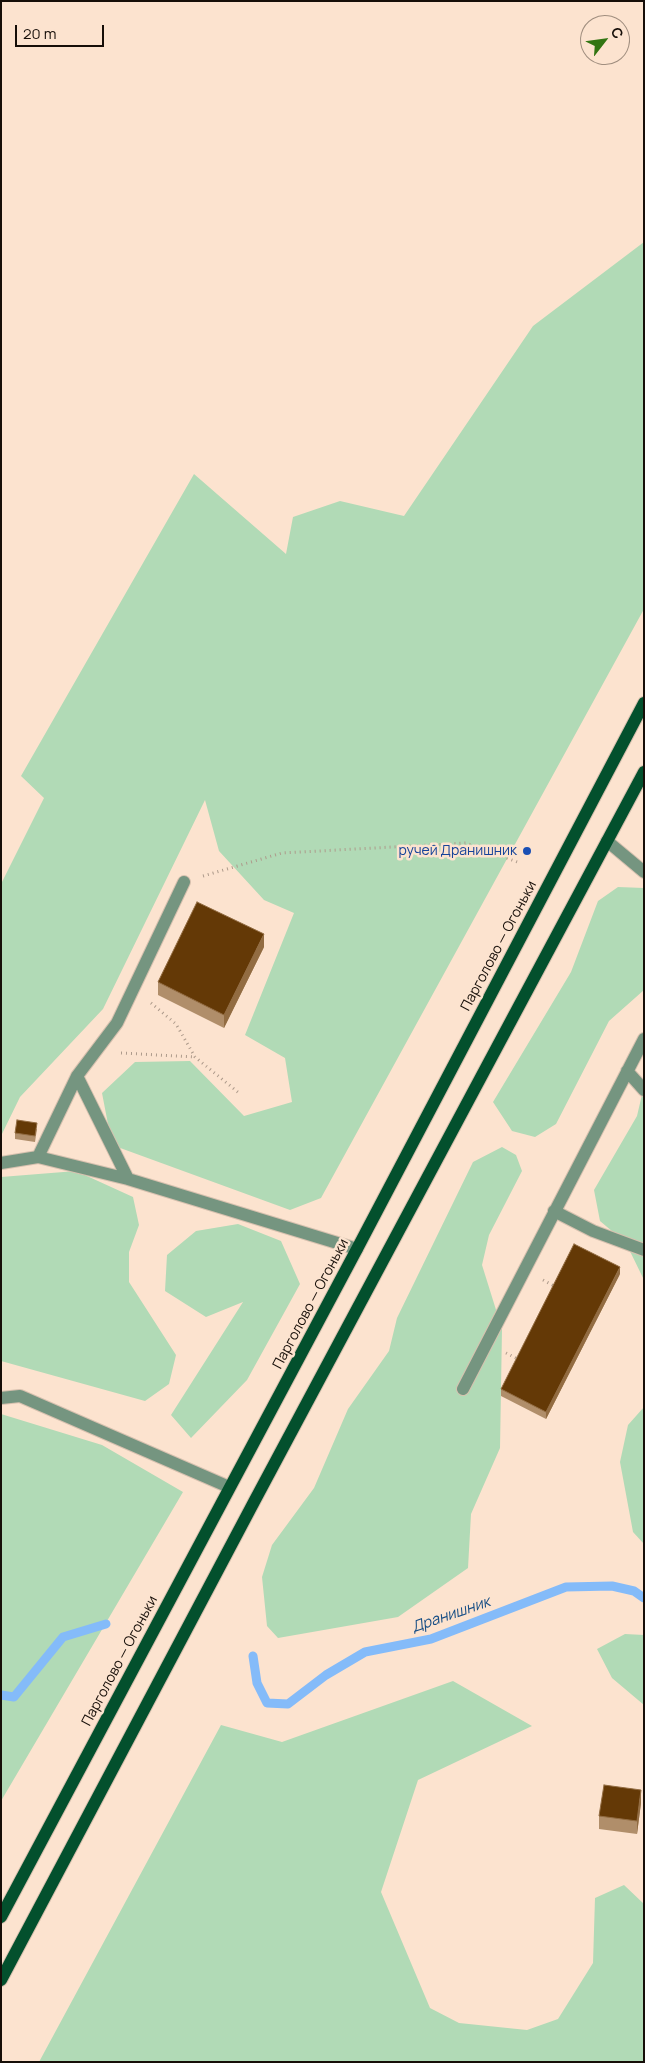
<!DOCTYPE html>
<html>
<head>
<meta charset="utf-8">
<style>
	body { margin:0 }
	#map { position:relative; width:645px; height:2063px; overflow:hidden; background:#fce3cf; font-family:Manrope,sans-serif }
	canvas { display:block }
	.frame { position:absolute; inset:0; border:2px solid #160e08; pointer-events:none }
	.north { position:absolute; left:580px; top:15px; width:50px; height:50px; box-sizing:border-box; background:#fce3cf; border:1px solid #a08e7f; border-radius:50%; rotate:60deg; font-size:14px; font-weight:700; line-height:20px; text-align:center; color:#160e08 }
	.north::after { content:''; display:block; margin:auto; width:18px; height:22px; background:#327513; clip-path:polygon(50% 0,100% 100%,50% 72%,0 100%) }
	.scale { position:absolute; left:15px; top:25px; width:89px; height:22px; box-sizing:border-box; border:2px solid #160e08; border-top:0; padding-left:6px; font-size:15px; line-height:18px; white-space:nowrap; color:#160e08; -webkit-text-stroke:4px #fce3cf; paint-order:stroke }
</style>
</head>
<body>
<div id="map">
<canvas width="645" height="2063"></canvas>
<div class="frame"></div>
<div class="north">С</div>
<div class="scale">20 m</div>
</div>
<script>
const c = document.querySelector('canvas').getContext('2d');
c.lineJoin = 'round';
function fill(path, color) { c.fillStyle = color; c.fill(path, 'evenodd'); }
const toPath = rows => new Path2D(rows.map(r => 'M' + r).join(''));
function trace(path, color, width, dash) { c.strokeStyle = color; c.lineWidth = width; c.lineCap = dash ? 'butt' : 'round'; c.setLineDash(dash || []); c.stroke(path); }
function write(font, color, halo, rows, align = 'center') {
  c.font = font + ' Manrope,sans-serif'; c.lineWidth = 5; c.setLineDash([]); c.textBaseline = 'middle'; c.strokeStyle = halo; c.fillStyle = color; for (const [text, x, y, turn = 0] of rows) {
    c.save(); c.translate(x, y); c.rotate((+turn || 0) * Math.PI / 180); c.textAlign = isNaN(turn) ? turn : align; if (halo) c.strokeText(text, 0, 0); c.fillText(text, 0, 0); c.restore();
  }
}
fill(toPath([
	[644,242,644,609,321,1198,290,1210,112,1145,102,1093,135,1062,190,1061,244,1116,292,1102,285,1058,245,1035,294,913,264,900,219,851,205,800,103,1009,20,1097,1,1136,1,884,44,798,21,776,194,474,286,554,293,517,340,501,404,516,533,326],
	[618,887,644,888,644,990,609,1021,556,1124,535,1137,512,1131,493,1102,571,972,598,901],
	[644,1086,644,1280,626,1243,600,1221,594,1190,637,1116],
	[502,1147,516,1155,522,1171,489,1235,482,1265,502,1329,500,1448,471,1514,468,1568,398,1617,278,1638,267,1626,262,1577,272,1545,314,1488,348,1409,389,1351,397,1318,473,1162],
	[76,1171,133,1197,139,1225,129,1252,129,1282,176,1355,169,1384,145,1401,1,1361,1,1177],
	[238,1224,281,1241,300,1284,247,1380,191,1438,171,1415,243,1302,206,1317,165,1291,167,1255,196,1231],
	[644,1407,644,1544,633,1532,620,1462,628,1425],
	[1,1414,102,1445,183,1492,1,1801],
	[625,1634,644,1635,644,1705,612,1678,597,1649],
	[453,1681,532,1726,418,1780,381,1892,430,2008,459,2023,527,2030,558,2019,593,1963,595,1898,624,1885,644,1904,644,2062,39,2062,221,1725,282,1742]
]), '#b1dab6');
trace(toPath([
	[253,1656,257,1683,267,1703,288,1704,326,1675,365,1652,431,1639,566,1587,612,1586,634,1591,644,1598],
	[1,1695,14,1697,63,1637,106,1624]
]), '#84bbf9', 9);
const minor = toPath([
	[607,841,644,872],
	[627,1071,644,1090],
	[77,1076,128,1179],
	[38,1157,77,1076,117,1023,184,882],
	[1,1163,38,1157,128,1179,357,1249],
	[554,1211,593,1231,644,1250],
	[463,1389,644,1039],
	[1,1398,20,1396,229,1487]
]);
const major = toPath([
	[1,1917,357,1249,644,703],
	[1,1980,255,1500,644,772]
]);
trace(minor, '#d7c1af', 14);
trace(major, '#d7c1af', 14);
trace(toPath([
	[203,876,282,853,466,843,520,863],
	[151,1003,176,1024,195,1057,239,1093],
	[121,1053,195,1057],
	[543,1280,556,1287],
	[506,1353,518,1359]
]), '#ad9a8b', 3, [1, 4]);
trace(minor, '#759580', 12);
trace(major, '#03502d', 12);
fill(toPath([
	[264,947,224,1028,158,995,158,982],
	[37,1129,35,1142,15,1139,15,1133],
	[620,1274,546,1419,501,1396,501,1389],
	[641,1803,637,1834,599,1829,599,1816]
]), '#b08e6a');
fill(toPath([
	[264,934,264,947,224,1028,224,1015],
	[620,1267,620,1274,546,1419,546,1412],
	[641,1790,641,1803,637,1834,637,1821]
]), '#926c42');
const building = toPath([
	[197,902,264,934,224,1015,158,982,197,902],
	[17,1120,37,1123,35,1136,15,1133,17,1120],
	[574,1244,620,1267,546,1412,501,1389,574,1244],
	[604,1785,641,1790,637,1821,599,1816,604,1785]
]);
fill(building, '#643906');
trace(building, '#926c42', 1);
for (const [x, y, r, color] of [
	[527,851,5,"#1a4fb4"]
]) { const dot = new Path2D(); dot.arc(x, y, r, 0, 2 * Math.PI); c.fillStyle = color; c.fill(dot); trace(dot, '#fce3cf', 2); }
write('14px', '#164399', '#fce3cf', [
	["ручей Дранишник",517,851]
], 'right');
write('14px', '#160e08', '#fce3cf', [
	["Парголово — Огоньки",499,946,-62],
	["Парголово — Огоньки",311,1304,-62],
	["Парголово — Огоньки",120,1661,-62]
]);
write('italic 15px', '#144c84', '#fce3cf', [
	["Дранишник",451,1615,-19]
]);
</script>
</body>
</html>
